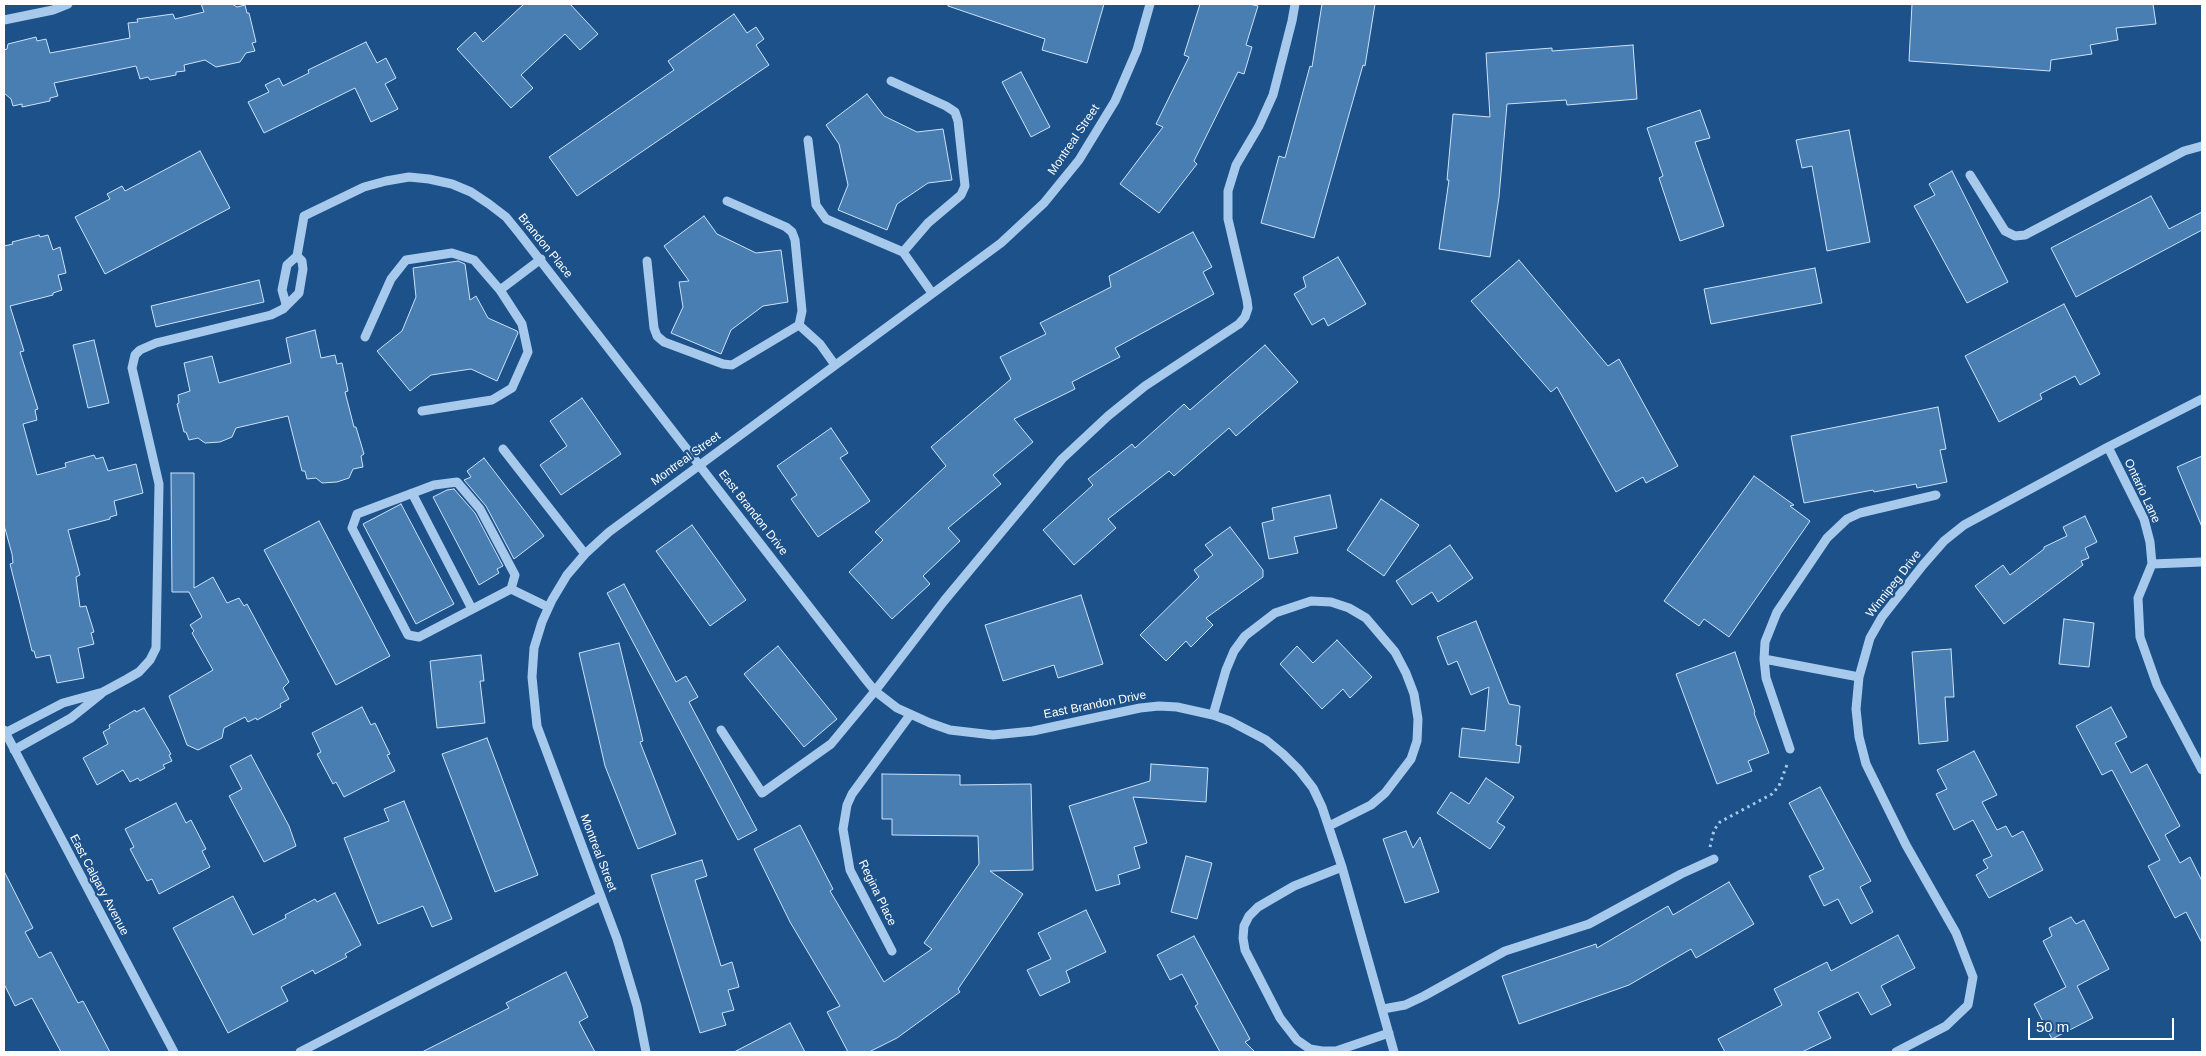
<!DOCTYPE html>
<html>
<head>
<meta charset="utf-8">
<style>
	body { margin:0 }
	#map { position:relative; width:2206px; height:1056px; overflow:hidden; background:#1c518a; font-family:Arial,sans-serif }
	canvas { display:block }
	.frame { position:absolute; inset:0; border:5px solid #fff; pointer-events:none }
	.scale { position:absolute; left:2028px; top:1018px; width:146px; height:22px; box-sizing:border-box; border:2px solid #fff; border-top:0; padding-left:6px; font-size:15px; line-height:18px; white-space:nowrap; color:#fff; -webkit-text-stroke:4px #1c518a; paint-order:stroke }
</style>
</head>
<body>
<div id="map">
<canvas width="2206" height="1056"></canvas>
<div class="frame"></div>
<div class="scale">50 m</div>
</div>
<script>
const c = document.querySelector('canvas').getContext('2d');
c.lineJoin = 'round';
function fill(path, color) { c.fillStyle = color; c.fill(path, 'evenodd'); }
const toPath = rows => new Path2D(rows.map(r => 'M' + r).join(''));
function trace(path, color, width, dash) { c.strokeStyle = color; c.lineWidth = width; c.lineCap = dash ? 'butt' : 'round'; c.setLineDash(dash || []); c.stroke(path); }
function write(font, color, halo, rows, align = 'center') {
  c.font = font + ' Arial,sans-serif'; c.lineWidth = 4.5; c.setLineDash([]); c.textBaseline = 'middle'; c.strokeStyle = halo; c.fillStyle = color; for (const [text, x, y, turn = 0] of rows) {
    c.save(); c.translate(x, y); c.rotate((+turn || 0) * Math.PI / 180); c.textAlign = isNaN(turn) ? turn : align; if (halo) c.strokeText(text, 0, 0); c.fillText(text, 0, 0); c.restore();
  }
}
const building = toPath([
	[201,4,232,4,237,7,245,5,247,13,249,13,256,42,252,43,255,51,246,53,240,62,216,67,205,60,184,65,185,71,176,72,176,75,150,80,148,77,140,79,136,66,54,83,58,96,50,98,50,101,22,107,22,104,13,106,11,99,4,93,4,50,7,49,8,44,36,37,37,41,46,39,50,53,130,38,128,23,138,22,137,19,173,14,175,19,204,12,201,4],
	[524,4,570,4,598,34,580,50,565,34,521,75,533,88,511,108,457,49,475,32,483,42,524,4],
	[948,4,1104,4,1087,63,1042,50,1045,39,948,6,948,4],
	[1200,4,1249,4,1258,6,1246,45,1252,47,1244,74,1238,72,1194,161,1197,164,1159,213,1120,184,1163,127,1156,124,1189,57,1184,55,1200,4],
	[1322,4,1375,4,1365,66,1363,65,1314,238,1261,223,1279,156,1285,158,1310,66,1312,67,1322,4],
	[1912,4,2153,4,2156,24,2116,28,2118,40,2090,45,2092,54,2051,60,2050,71,1909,61,1912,4],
	[734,14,747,33,756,27,764,39,756,45,769,65,577,196,549,157,674,70,668,61,734,14],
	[366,42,377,63,386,58,396,78,385,84,398,109,371,122,355,88,264,133,248,102,269,92,265,85,279,78,283,86,309,73,308,70,366,42],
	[1633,45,1637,99,1567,105,1566,100,1507,104,1499,197,1490,257,1439,249,1449,180,1447,180,1453,114,1490,117,1486,53,1552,48,1552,51,1633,45],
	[1021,72,1050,127,1031,137,1002,82,1021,72],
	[867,94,884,116,917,132,943,129,952,180,928,183,897,204,887,230,838,210,848,185,839,144,826,125,867,94],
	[1700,110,1710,138,1695,142,1724,226,1680,241,1659,178,1663,176,1647,128,1700,110],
	[1849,130,1870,242,1827,251,1812,166,1802,168,1796,140,1849,130],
	[200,151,230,208,105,274,75,217,110,199,107,194,122,186,125,191,200,151],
	[1952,171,2008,282,1967,303,1914,206,1935,195,1929,184,1952,171],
	[2151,196,2169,229,2202,212,2202,230,2076,297,2051,248,2151,196],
	[704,216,717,234,756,253,781,250,788,302,763,306,731,330,721,354,671,333,683,307,679,282,689,281,664,246,704,216],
	[1193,232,1212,267,1203,272,1214,294,1115,348,1120,357,1072,382,1075,389,1014,419,1033,442,993,475,1001,484,948,528,960,541,923,576,930,584,892,619,849,572,883,540,875,532,946,466,931,447,1011,379,1000,357,1046,334,1040,323,1111,287,1109,276,1193,232],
	[39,235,40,237,48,235,53,250,60,247,66,273,58,275,62,290,53,293,53,295,10,306,24,351,20,352,38,409,35,410,37,420,23,424,37,475,66,467,65,463,94,455,96,459,103,457,108,471,136,464,143,493,114,501,117,515,110,517,110,519,68,530,80,575,76,577,80,607,86,606,94,632,91,633,94,644,78,648,84,678,57,683,50,655,36,658,34,651,32,651,10,564,13,563,12,554,4,525,4,246,13,244,12,242,39,235],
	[1338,257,1366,304,1328,326,1324,318,1312,325,1294,294,1306,287,1303,277,1338,257],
	[1519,260,1608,366,1619,359,1678,466,1646,483,1643,477,1616,492,1557,387,1551,392,1471,301,1519,260],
	[458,261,465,264,470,300,476,296,488,318,517,331,518,333,497,381,471,369,431,375,410,391,377,351,402,331,416,297,413,268,458,261],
	[1815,268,1822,303,1711,324,1704,289,1815,268],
	[259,280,264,302,156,327,151,306,259,280],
	[2064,304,2100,374,2080,385,2075,376,2040,394,2042,399,1999,422,1965,356,2064,304],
	[315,330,321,358,335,355,337,364,342,363,348,391,345,392,354,427,356,427,364,454,361,456,363,467,353,469,349,478,337,482,322,483,316,478,307,479,305,471,302,471,288,416,236,428,232,437,220,442,205,443,198,438,189,440,186,432,184,432,177,404,179,403,178,395,190,391,184,363,212,356,219,383,291,363,286,338,315,330],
	[94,340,109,403,88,408,73,345,94,340],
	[1265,345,1298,382,1236,436,1229,428,1174,476,1169,471,1108,519,1116,528,1074,565,1043,530,1093,485,1088,479,1132,444,1135,448,1184,404,1190,410,1265,345],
	[582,398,621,454,561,495,540,465,567,446,550,421,582,398],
	[1938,407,1946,449,1940,450,1947,482,1917,488,1916,484,1874,492,1873,490,1804,503,1791,436,1938,407],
	[831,428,848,453,840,458,870,501,818,537,791,499,797,495,777,466,831,428],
	[2202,456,2202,527,2177,467,2202,456],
	[484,458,544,536,514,559,486,506,464,480,471,477,467,471,484,458],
	[171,473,194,473,194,588,213,577,227,603,239,598,244,606,247,604,289,682,283,688,289,699,280,704,281,707,257,720,256,718,248,722,245,717,224,728,222,738,198,750,187,745,169,696,213,670,192,633,194,631,190,625,202,617,189,592,172,592,171,473],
	[1754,476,1794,505,1790,506,1810,521,1729,637,1704,619,1699,626,1664,601,1754,476],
	[454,489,475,513,503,566,497,569,499,573,479,585,433,497,447,490,454,489],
	[1330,495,1337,528,1294,537,1298,553,1269,559,1262,523,1274,520,1272,508,1330,495],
	[1381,499,1419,525,1384,576,1347,550,1381,499],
	[401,504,454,604,416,624,363,524,401,504],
	[2085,516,2097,542,2085,548,2089,558,2081,561,2083,565,2004,624,1975,586,2003,565,2010,575,2044,549,2044,547,2067,536,2063,527,2085,516],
	[319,521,390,656,336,685,264,550,319,521],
	[692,525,746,600,710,626,656,551,692,525],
	[1230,527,1263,570,1263,577,1206,618,1213,625,1191,647,1186,641,1166,661,1140,635,1199,577,1194,570,1213,555,1205,545,1230,527],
	[1450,545,1473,578,1438,602,1432,592,1412,605,1396,581,1450,545],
	[624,584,676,682,686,676,698,697,689,702,757,830,738,840,607,593,624,584],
	[1081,595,1103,664,1058,678,1054,665,1003,681,985,625,1081,595],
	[2064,619,2094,623,2089,667,2059,664,2064,619],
	[1476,621,1509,704,1520,706,1516,745,1521,746,1519,763,1459,757,1462,728,1485,731,1489,687,1471,695,1457,661,1448,665,1437,637,1476,621],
	[1337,640,1372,677,1350,698,1343,689,1322,709,1280,664,1297,646,1313,663,1337,640],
	[619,643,643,741,640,742,676,834,638,849,605,766,579,653,619,643],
	[778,646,837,719,804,747,744,674,778,646],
	[1951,649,1954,697,1945,697,1948,741,1919,744,1912,652,1951,649],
	[1735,652,1755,712,1754,713,1769,753,1748,761,1752,771,1717,784,1676,674,1735,652],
	[481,655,484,681,480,681,485,723,437,728,430,661,481,655],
	[362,707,371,725,375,723,390,754,387,755,395,771,344,797,336,782,333,784,317,754,321,752,312,733,362,707],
	[2111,707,2127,737,2115,743,2131,773,2147,764,2180,826,2165,835,2180,863,2190,857,2202,881,2202,943,2186,912,2175,918,2148,866,2160,860,2112,770,2102,775,2076,726,2111,707],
	[144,708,171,754,169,755,172,761,163,765,165,768,140,781,138,778,130,782,123,770,97,785,83,758,108,744,103,732,110,728,109,725,135,710,136,712,144,708],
	[487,738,538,875,495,892,442,754,487,738],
	[1974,751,1997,795,1982,802,1997,830,2006,826,2012,837,2023,831,2043,870,1989,898,1976,875,1988,868,1983,860,1992,856,1973,820,1954,830,1936,794,1947,789,1937,770,1974,751],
	[251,755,289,826,296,846,264,862,229,796,242,789,230,766,251,755],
	[1151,764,1208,768,1206,802,1133,797,1147,843,1134,847,1140,868,1118,875,1120,884,1096,891,1069,806,1150,781,1151,764],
	[882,774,960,775,960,785,1031,784,1033,870,990,871,1023,894,958,989,960,992,897,1038,869,1052,848,1052,827,1012,840,1006,790,922,754,849,800,825,833,889,830,891,884,982,932,949,924,943,979,864,978,836,892,835,892,819,882,819,882,774],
	[1486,778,1514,797,1497,822,1505,827,1490,849,1437,813,1451,792,1469,804,1486,778],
	[1820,787,1871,881,1860,887,1873,912,1851,924,1838,899,1824,906,1809,876,1824,869,1789,803,1820,787],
	[404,801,452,919,432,927,423,906,378,924,344,838,389,821,384,809,404,801],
	[176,803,186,823,191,820,206,849,202,851,210,867,159,894,152,879,147,881,130,849,134,847,125,829,176,803],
	[1406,831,1413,848,1420,837,1439,892,1405,903,1383,839,1406,831],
	[1186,856,1212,863,1197,919,1171,912,1186,856],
	[702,860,707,876,695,880,721,966,732,962,739,987,728,990,734,1010,722,1013,726,1025,700,1033,651,875,702,860],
	[4,871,33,928,25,932,39,958,51,952,78,1003,83,1001,110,1052,61,1052,32,998,15,1006,4,984,4,871],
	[1729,882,1754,924,1696,958,1691,949,1629,985,1519,1024,1502,976,1596,944,1597,948,1668,906,1673,915,1729,882],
	[335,893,361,945,345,954,347,957,315,974,313,970,281,987,288,1001,228,1033,173,928,233,896,253,935,286,918,285,915,315,899,317,902,335,893],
	[1086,910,1106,952,1066,971,1070,982,1040,996,1027,970,1051,959,1038,933,1086,910],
	[2071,917,2076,924,2084,920,2109,969,2077,986,2093,1018,2052,1039,2034,1004,2066,987,2043,941,2052,936,2049,928,2071,917],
	[1898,935,1915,968,1881,986,1891,1005,1871,1015,1858,992,1818,1012,1831,1038,1802,1052,1725,1052,1718,1039,1782,1005,1774,989,1827,962,1831,971,1898,935],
	[1194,936,1250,1039,1245,1042,1255,1052,1220,1052,1195,1006,1198,1004,1182,974,1170,980,1157,955,1194,936],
	[566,972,588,1017,579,1022,595,1052,422,1052,509,1008,506,1003,566,972],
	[790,1023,805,1052,734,1052,765,1036,790,1023]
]);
fill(building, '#497eb3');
trace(building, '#cce2f9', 1);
trace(toPath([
	[1710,847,1714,830,1720,822,1772,794,1779,786,1788,762]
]), '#a7c9ec', 3, [2.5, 4]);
trace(toPath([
	[4,20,53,10,68,4],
	[891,81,946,106,955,112,958,121,965,186,961,195,928,223,903,252],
	[808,140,816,205,826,219,903,252,932,293],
	[1970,175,2005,231,2015,236,2025,235,2184,151,2202,146],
	[727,201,786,227,792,232,795,240,802,311,799,325,820,344,835,365],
	[647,261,654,328,657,336,664,342,723,364,732,365,799,325],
	[500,290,541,259],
	[286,304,282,290,287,265,297,256],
	[365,337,391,279,406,260,452,253,474,260,500,290,522,324,528,352,512,388,492,400,422,411],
	[2108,447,2144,519,2150,542,2152,564,2138,598,2140,637,2157,685,2202,770],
	[503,449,585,554],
	[457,482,480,509,515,575,511,589,419,637,408,635,352,528,357,514,434,485,457,482],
	[412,493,472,609],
	[2152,564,2202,562],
	[511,589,548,607],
	[1764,659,1859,677],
	[1213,715,1226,670,1234,651,1245,636,1275,613,1311,601,1331,602,1349,608,1366,618,1395,652,1406,673,1414,694,1418,719,1417,741,1411,759,1385,793,1371,805,1329,826],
	[4,730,174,1052],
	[721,730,762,793,831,744,875,691,944,601,1062,459,1108,416,1145,386,1239,324,1245,317,1248,308,1247,300,1228,219,1228,191,1236,165,1259,126,1273,95,1292,21,1295,4],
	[5,733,63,703,103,692,127,679,139,672,150,660,156,648,159,484,132,368,135,355,140,350,156,343,271,315,283,309,299,293,303,269,302,261,297,256,304,216,364,187,386,181,409,177,429,179,452,184,471,192,489,204,506,217,519,233,866,680,875,691,897,708,930,723,950,730,993,735,1033,731,1140,708,1159,706,1177,707,1213,715,1230,721,1266,740,1283,754,1299,770,1313,788,1322,807,1342,867,1394,1052],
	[1790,749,1766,678,1764,659,1765,642,1777,612,1827,538,1847,519,1860,513,1936,495],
	[14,750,71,718,101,694],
	[1342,867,1294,886,1258,907,1249,916,1244,926,1243,938,1245,950,1280,1018,1297,1040,1310,1049,1322,1051,1336,1051,1389,1033],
	[892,951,850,870,843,829,847,805,852,794,910,715],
	[1383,1009,1405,1005,1424,996,1505,951,1589,924,1681,874,1714,859],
	[300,1052,601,896],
	[646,1052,637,1006,617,939,537,726,532,677,534,648,542,622,552,600,567,575,585,554,609,532,1001,243,1044,203,1079,160,1115,101,1137,50,1150,4],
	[1896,1052,1946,1026,1968,1005,1973,977,1956,933,1906,845,1866,764,1859,737,1856,709,1859,677,1870,638,1882,617,1923,565,1944,541,1964,525,2108,447,2202,399]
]), '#a7c9ec', 9);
write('12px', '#fff', '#1c518a', [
	["Montreal Street",1074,140,-56],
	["Brandon Place",545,246,51],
	["Montreal Street",686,459,-36],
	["Ontario Lane",2142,491,65],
	["East Brandon Drive",753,513,52],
	["Winnipeg Drive",1894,584,-52],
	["East Brandon Drive",1095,705,-11],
	["Montreal Street",598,853,69],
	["East Calgary Avenue",99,885,62],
	["Regina Place",877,893,64]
]);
</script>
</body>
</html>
